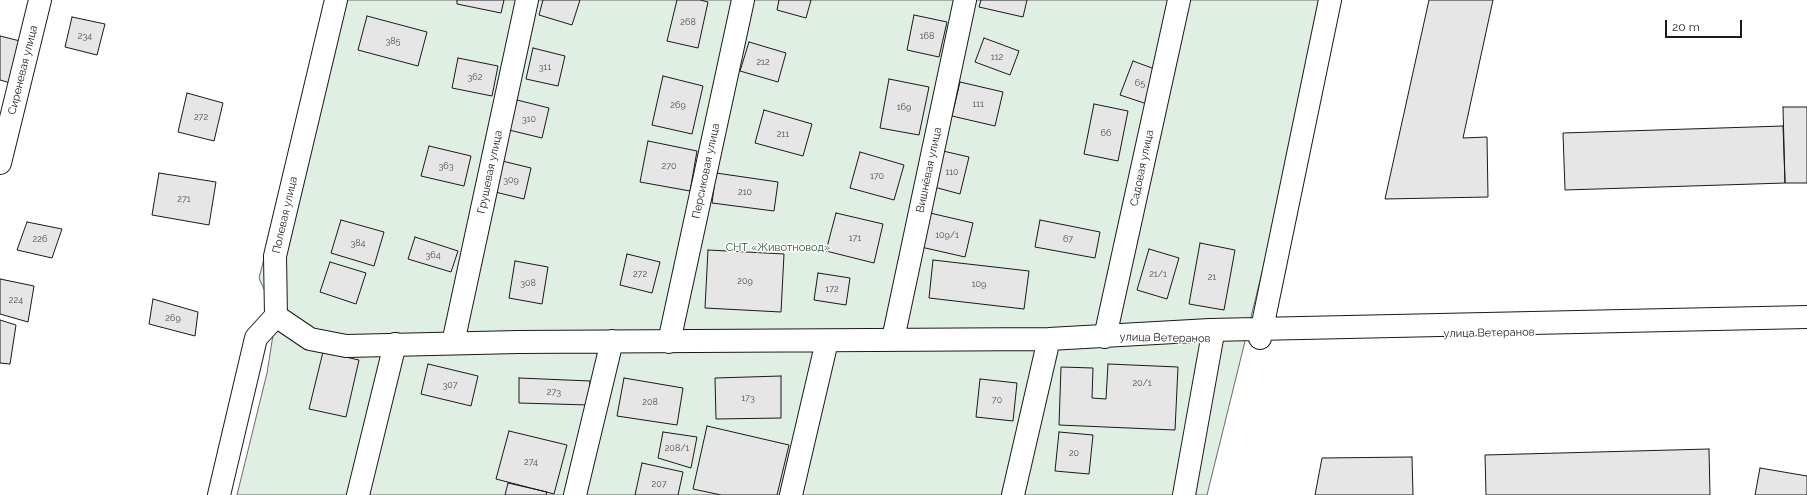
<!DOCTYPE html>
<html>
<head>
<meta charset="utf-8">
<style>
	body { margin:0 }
	#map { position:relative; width:1807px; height:495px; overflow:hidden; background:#fff; font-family:Raleway,sans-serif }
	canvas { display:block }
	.scale { position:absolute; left:1665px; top:20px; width:77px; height:18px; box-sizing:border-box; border:2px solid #1a1a1a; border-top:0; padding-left:5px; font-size:12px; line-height:14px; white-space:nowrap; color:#1a1a1a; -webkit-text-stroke:3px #fff; paint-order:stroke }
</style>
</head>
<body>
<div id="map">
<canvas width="1807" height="495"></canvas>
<div class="scale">20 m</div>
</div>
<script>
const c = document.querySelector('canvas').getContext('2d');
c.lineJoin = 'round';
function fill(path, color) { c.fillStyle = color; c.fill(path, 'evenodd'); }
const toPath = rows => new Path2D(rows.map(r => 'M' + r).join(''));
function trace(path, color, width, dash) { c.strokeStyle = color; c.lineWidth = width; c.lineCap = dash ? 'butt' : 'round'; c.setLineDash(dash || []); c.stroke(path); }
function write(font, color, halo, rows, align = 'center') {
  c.font = font + ' Raleway,sans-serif'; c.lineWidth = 3; c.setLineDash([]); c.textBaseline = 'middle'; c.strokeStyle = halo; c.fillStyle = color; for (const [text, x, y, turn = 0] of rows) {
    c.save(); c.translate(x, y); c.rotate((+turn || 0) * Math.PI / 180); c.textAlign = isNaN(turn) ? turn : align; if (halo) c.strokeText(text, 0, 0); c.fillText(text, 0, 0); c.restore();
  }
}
const green = toPath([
	[331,0,1319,0,1272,232,1207,495,237,495,267,373,276,316,259,278,331,0]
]);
fill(green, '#e0efe3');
trace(green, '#6a6a6a', 1);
const building = toPath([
	[457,0,504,0,501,13,457,4,457,0],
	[543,0,580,0,572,25,539,15,543,0],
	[677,0,700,0,708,2,698,48,667,41,677,0],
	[779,0,811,0,806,18,777,10,779,0],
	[981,0,1027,0,1023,17,979,7,981,0],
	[1429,0,1493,0,1463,138,1487,137,1488,197,1385,199,1429,0],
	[914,15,947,22,939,57,907,50,914,15],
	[367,16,427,32,418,66,358,50,367,16],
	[72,17,105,24,97,55,65,47,72,17],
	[0,36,24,42,14,84,0,80,0,36],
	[984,38,1019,51,1010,75,975,62,984,38],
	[749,42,786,53,778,82,740,71,749,42],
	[533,48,565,56,558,86,526,79,533,48],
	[458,58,498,66,492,96,452,88,458,58],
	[1133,61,1160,71,1147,104,1120,95,1133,61],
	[663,76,703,86,692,134,652,125,663,76],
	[889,79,929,87,919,135,880,128,889,79],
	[960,82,1003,92,995,126,952,116,960,82],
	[187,93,223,103,214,141,178,132,187,93],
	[517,100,549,108,542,138,509,130,517,100],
	[1094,104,1128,111,1118,161,1084,154,1094,104],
	[1783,107,1807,107,1807,183,1785,183,1783,107],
	[764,110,812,124,803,156,755,143,764,110],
	[1783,126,1785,183,1565,190,1563,133,1783,126],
	[648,141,697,151,690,191,640,182,648,141],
	[429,146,471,156,464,186,421,176,429,146],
	[943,151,969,157,960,194,934,187,943,151],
	[860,152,904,165,894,200,850,188,860,152],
	[498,160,531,168,524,199,491,191,498,160],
	[159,173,216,182,209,225,152,215,159,173],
	[716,173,778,182,774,211,712,203,716,173],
	[836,213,883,224,874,263,826,251,836,213],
	[930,213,973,223,965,257,921,247,930,213],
	[341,220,384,232,374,266,331,253,341,220],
	[1040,220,1100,232,1095,258,1035,247,1040,220],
	[27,222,62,229,52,258,17,250,27,222],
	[415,237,458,251,451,272,408,259,415,237],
	[1200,243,1235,250,1224,310,1189,304,1200,243],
	[1149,249,1179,258,1167,299,1137,290,1149,249],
	[708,250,784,254,781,312,705,308,708,250],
	[627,254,660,262,652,293,620,285,627,254],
	[933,260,1029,271,1024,309,929,298,933,260],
	[515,261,548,267,542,304,509,298,515,261],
	[330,262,366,273,356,304,320,292,330,262],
	[818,273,850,278,846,305,814,300,818,273],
	[0,279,34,286,28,322,0,314,0,279],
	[153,299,198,312,195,336,149,324,153,299],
	[0,320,16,325,10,364,0,363,0,320],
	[323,352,359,360,346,417,309,409,323,352],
	[428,364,478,376,471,406,421,394,428,364],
	[1108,364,1178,367,1175,430,1059,425,1061,367,1093,368,1092,398,1106,399,1108,364],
	[781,376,781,418,716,419,715,378,781,376],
	[519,378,590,381,589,405,519,403,519,378],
	[624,378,683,388,677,425,617,416,624,378],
	[980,379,1017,383,1013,421,976,417,980,379],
	[707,426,789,445,777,495,721,495,693,489,707,426],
	[509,431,567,445,554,494,496,479,509,431],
	[663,432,697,437,691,468,658,458,663,432],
	[1059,432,1093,435,1089,474,1055,471,1059,432],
	[1709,449,1710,495,1486,495,1485,455,1709,449],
	[1412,457,1413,495,1315,495,1322,458,1412,457],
	[642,463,683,472,678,495,635,495,642,463],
	[1760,468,1807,476,1807,495,1755,495,1760,468],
	[508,483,547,492,546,495,505,495,508,483]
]);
fill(building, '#e6e6e6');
trace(building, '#1a1a1a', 1);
const minor = toPath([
	[0,163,40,0],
	[276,316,310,339,346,346,518,342,1049,339,1210,330,1807,317],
	[1105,337,1179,0],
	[1260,338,1330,0],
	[893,339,965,0],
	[669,342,743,0],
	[453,343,527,0],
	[219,495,256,338,276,316,275,256,336,0],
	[358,495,395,344],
	[575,495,612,341],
	[791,495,827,341],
	[1013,495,1049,339],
	[1184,495,1212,339]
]);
trace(minor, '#1a1a1a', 24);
trace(minor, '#fff', 22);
write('9px', '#4d4d4d', null, [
	["268",688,22],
	["234",85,36],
	["168",927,36],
	["385",393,41],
	["112",997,57],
	["212",763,62],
	["311",545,67],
	["362",475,77],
	["65",1140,83],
	["111",978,104],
	["269",678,105],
	["169",904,107],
	["272",201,117],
	["310",529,119],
	["66",1106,133],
	["211",783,134],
	["363",446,166],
	["270",669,166],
	["110",952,172],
	["170",877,176],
	["309",511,180],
	["210",745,192],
	["271",184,199],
	["109/1",947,235],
	["171",855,238],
	["226",40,239],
	["67",1068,239],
	["384",358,243],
	["364",433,255],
	["272",640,274],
	["21/1",1158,274],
	["21",1212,277],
	["209",745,281],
	["308",528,283],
	["109",979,284],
	["172",832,289],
	["224",16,300],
	["269",173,318],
	["20/1",1142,383],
	["307",450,385],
	["273",554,392],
	["173",748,398],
	["70",997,400],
	["208",650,402],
	["208/1",677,448],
	["20",1074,453],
	["274",531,462],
	["207",659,484]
]);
write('11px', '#1a1a1a', '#fff', [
	["Сиреневая улица",23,70,-76],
	["Садовая улица",1142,168,-78],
	["Вишнёвая улица",929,170,-78],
	["Персиковая улица",706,171,-78],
	["Грушевая улица",490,172,-78],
	["Полевая улица",285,215,-77],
	["улица Ветеранов",1489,333,-1],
	["улица Ветеранов",1165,338,1]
]);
write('11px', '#2b5a34', '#fff', [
	["СНТ «Животновод»",778,248]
]);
</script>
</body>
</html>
